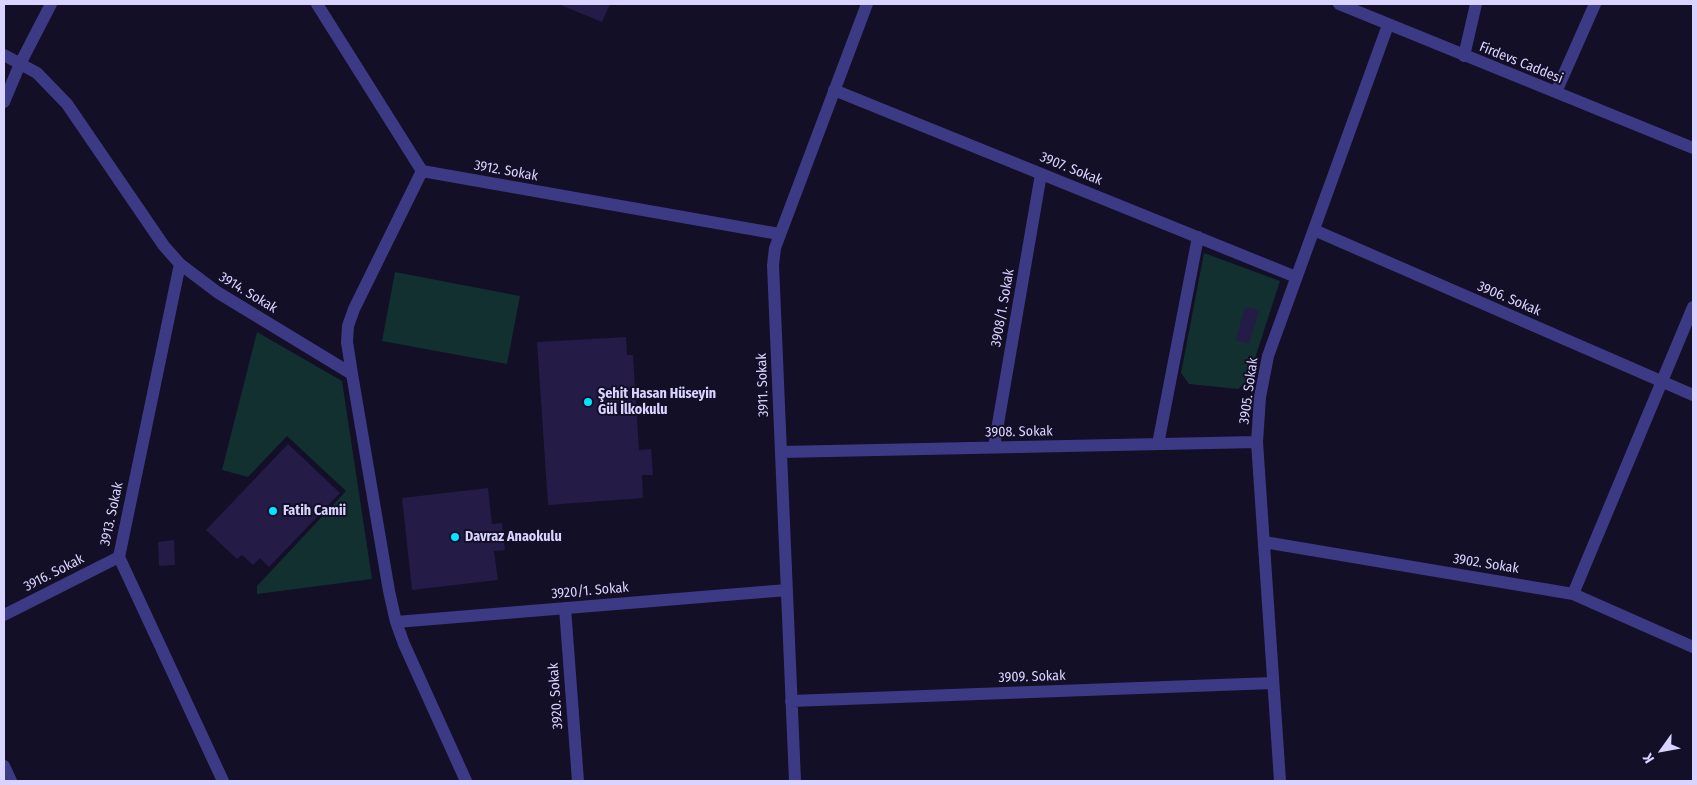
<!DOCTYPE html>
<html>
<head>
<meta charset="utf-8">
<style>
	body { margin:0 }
	#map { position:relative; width:1697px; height:785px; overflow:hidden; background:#130f26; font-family:"Fira Sans Condensed",sans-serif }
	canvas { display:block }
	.frame { position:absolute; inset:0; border:5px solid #d9d4ff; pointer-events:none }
	.north { position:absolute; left:1637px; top:725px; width:50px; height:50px; -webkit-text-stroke:4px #130f26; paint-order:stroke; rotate:238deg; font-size:14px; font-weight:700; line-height:20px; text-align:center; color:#d9d4ff }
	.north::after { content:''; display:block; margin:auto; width:18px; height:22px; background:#d9d4ff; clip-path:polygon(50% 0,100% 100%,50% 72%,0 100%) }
</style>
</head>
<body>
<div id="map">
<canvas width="1697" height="785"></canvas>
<div class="frame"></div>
<div class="north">K</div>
</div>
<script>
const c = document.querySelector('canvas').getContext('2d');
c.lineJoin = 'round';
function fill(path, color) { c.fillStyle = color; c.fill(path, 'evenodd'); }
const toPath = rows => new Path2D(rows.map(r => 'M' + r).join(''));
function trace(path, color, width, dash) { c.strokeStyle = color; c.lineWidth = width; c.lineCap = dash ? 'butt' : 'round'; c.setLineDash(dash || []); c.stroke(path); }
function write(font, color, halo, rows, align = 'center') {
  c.font = font + ' "Fira Sans Condensed",sans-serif'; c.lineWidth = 4; c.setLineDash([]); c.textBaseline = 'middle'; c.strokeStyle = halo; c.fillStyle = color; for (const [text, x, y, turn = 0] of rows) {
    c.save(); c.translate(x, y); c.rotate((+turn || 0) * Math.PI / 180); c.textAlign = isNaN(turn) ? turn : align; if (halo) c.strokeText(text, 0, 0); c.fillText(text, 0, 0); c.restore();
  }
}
fill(toPath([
	[1204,253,1280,281,1248,380,1238,389,1189,384,1181,373],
	[395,272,520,296,507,364,382,341],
	[257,332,342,381,372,579,257,594,257,586,346,491,287,436,248,477,222,470]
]), '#12302f');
fill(toPath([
	[558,4,610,4,602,22],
	[1245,307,1259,310,1249,344,1236,340],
	[626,337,627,355,633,355,639,450,651,449,653,475,642,475,643,498,548,505,537,342],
	[288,444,340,493,269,567,260,558,253,565,242,555,237,559,206,530],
	[488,488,492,524,502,523,505,550,494,551,498,580,412,590,402,498],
	[174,540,175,565,159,566,158,542]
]), '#241b47');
trace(toPath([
	[317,4,422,171,779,234],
	[1339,4,1693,148],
	[4,55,37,73,67,104,164,246,180,264,217,292,352,374,347,342,348,326,354,309,422,171],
	[1464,56,1476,4],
	[834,90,1296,277],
	[1556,92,1595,4],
	[4,102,20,64,51,4],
	[1314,230,1693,395],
	[180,264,119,557,223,781],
	[352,374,389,591,396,622,404,644,466,781],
	[1158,444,1198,237],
	[994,447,1041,174],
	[781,452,1257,442],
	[1264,542,1573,594,1693,647],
	[1573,594,1693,307],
	[565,608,578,781],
	[4,615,119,557],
	[396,622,787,590],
	[791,701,1273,683],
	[4,766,11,781],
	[795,781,773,265,775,248,867,4],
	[1280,781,1257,442,1260,397,1268,356,1388,25]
]), '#3d3a85', 12);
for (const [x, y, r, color] of [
	[588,402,5,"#00e5ff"],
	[273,511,5,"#00e5ff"],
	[455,537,5,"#00e5ff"]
]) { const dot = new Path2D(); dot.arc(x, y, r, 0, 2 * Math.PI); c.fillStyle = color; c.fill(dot); trace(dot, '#130f26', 2); }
write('14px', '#d9d4ff', '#130f26', [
	["Firdevs Caddesi",1521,63,22],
	["3907. Sokak",1071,169,22],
	["3912. Sokak",506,171,10],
	["3914. Sokak",248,293,31],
	["3906. Sokak",1509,299,23],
	["3908/1. Sokak",1003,308,-80],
	["3911. Sokak",763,385,-92],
	["3905. Sokak",1249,391,-82],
	["3908. Sokak",1019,432,-1],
	["3913. Sokak",112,514,-78],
	["3902. Sokak",1486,564,9],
	["3916. Sokak",54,573,-27],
	["3920/1. Sokak",590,591,-5],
	["3909. Sokak",1032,677,-2],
	["3920. Sokak",556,696,-94]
]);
write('bold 14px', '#d9d4ff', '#130f26', [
	["Şehit Hasan Hüseyin",598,394],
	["Gül İlkokulu",598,410],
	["Fatih Camii",283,511],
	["Davraz Anaokulu",465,537]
], 'left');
</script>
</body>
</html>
